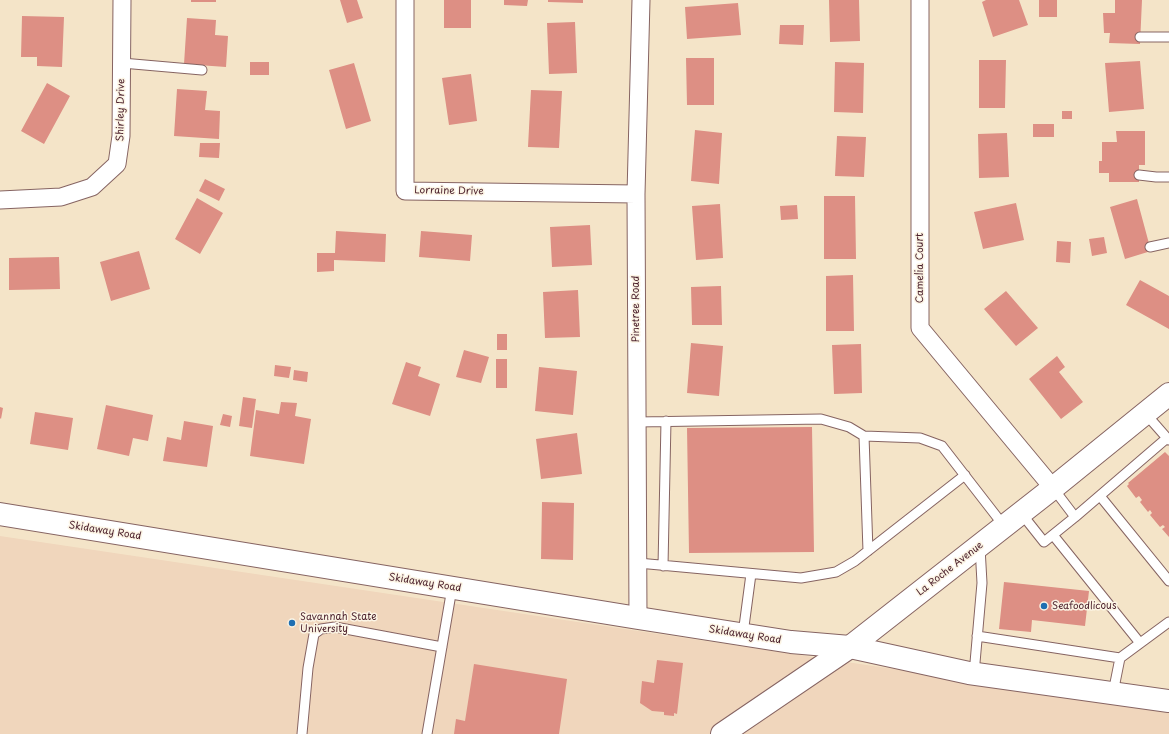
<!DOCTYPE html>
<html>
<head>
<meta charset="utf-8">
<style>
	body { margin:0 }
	canvas { display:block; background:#f4e4c8 }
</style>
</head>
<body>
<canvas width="1169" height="734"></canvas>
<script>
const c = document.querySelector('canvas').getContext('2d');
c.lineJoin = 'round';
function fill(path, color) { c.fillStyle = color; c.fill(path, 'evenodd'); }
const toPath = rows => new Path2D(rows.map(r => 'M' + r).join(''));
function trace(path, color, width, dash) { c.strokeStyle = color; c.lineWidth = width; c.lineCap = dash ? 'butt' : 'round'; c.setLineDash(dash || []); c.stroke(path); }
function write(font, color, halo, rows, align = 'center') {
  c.font = font + ' "Playpen Sans",sans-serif'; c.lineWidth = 3; c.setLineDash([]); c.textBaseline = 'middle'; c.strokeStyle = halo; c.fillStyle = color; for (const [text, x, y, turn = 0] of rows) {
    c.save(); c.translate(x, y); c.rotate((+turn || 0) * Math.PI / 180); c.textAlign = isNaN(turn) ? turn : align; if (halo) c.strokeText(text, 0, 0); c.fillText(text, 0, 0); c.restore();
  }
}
fill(toPath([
	[0,536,1169,710,1169,734,0,734]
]), '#f0d6bc');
fill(toPath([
	[191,0,216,0,216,2,191,2],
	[340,0,357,0,363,18,347,23],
	[444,0,471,0,471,28,444,28],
	[504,0,528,0,527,6,504,5],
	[548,0,583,0,583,3,548,2],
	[829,0,859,0,860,41,830,42],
	[986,0,1019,0,1028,25,993,37,982,2],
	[1039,0,1057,0,1057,17,1039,17],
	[1115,0,1142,0,1140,44,1109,43,1110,33,1104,33,1103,13,1115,13],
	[738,3,741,35,687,39,685,7],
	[22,16,64,17,62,67,37,66,37,57,21,57],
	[187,18,216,20,215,35,228,36,226,67,184,64],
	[575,22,577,73,549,74,547,23],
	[780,25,804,25,803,45,779,44],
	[686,58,714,58,714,105,687,105],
	[979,60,1006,60,1005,108,979,108],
	[1140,61,1144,109,1109,112,1105,63],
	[250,62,269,62,269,75,250,75],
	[835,62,864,63,863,113,834,112],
	[354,63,371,121,346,129,329,70],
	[471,74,477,121,449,125,442,78],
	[47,83,70,96,44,144,21,131],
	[177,89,207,91,205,110,220,111,219,139,174,136],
	[531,90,562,91,559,148,528,147],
	[1062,111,1072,111,1072,119,1062,119],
	[1033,124,1054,124,1054,137,1033,137],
	[695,130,722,133,719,184,691,181],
	[1116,131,1145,131,1145,165,1139,165,1139,182,1109,182,1109,173,1099,173,1099,161,1102,161,1102,142,1117,142],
	[1007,133,1009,177,979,178,978,134],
	[837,136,866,137,864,177,835,176],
	[200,143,220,143,219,158,199,157],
	[205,179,225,189,219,201,199,191],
	[824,196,855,196,856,259,824,259],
	[197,198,223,213,200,254,175,239],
	[1137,199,1151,251,1125,259,1110,207],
	[1016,203,1024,240,983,249,974,212],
	[720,204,723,258,696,260,692,206],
	[797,205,798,219,781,220,780,206],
	[590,225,592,265,552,267,550,227],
	[336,231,386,234,385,262,334,260,334,271,317,272,317,253,335,253],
	[421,231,472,235,470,261,419,257],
	[1104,237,1107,253,1092,256,1089,239],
	[1057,241,1071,242,1070,263,1056,262],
	[139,251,150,289,111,301,100,262],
	[59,257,60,289,9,290,9,258],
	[853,275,854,331,826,331,826,276],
	[1140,280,1169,296,1169,329,1126,305],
	[721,286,722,325,692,325,691,287],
	[578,290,580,337,545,338,543,292],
	[1006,291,1038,328,1016,346,984,309],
	[497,334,507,334,507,350,497,350],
	[691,343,723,346,719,396,687,393],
	[861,344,862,393,834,394,832,345],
	[464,350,489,357,481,383,456,377],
	[1057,356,1065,367,1059,372,1083,402,1061,419,1029,379],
	[496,359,507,359,507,388,496,388],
	[406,362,421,367,418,376,440,384,430,416,392,404],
	[275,365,291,367,289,378,274,376],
	[539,367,577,371,573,415,535,411],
	[294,370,308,372,307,382,293,380],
	[243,397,256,399,252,428,239,426],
	[281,402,297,403,295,416,311,419,304,464,250,456,256,410,279,414],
	[106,405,153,415,148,441,133,438,129,456,97,449],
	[0,407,3,408,1,419,0,418],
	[35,412,73,418,68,450,30,444],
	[223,414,232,416,230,427,220,425],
	[184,421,213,426,207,467,163,461,167,437,181,440],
	[812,427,814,552,689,553,687,428],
	[577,433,582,474,541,479,536,439],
	[1165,452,1169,456,1169,537,1162,529,1165,527,1163,525,1160,527,1150,515,1152,513,1150,510,1148,512,1140,502,1142,500,1139,496,1136,498,1127,486,1129,484,1128,483],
	[542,502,574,503,573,560,541,559],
	[1004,582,1089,591,1085,626,1032,620,1031,632,999,629],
	[657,660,683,663,677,714,674,713,674,716,664,715,664,712,652,711,640,703,642,681,654,683],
	[474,664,567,679,559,734,454,734,456,719,465,721]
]), '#dd8f84');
const lane = toPath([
	[1140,37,1169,37],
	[122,63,202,70],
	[1139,175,1156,177,1169,177],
	[1150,247,1169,243],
	[1145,413,1167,438],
	[637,422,821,419,849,427,864,436,920,438,942,446,1004,526],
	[864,436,868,551],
	[1053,488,1075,517,1167,438,1169,440],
	[1100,496,1169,581],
	[1021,513,1044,542,1075,517],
	[1053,535,1140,643],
	[638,563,801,578,836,572,855,561,965,475],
	[663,566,666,421],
	[743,634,751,574],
	[977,636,1120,658,1169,622],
	[974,674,982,583,980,547],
	[1113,693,1120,658],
	[302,734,308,668,314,634,321,629,335,627,442,647],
	[427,734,452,588]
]);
const street = toPath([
	[405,0,405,191,636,194],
	[920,0,920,328,1053,488],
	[0,200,61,197,92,187,117,164,121,136,122,0],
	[638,618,636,194,641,0]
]);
const secondary = toPath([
	[722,734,850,647,1053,488,1169,394]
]);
const primary = toPath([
	[0,514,638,618,791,642,850,647,969,673,1169,701]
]);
trace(lane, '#866462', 11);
trace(street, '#866462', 19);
trace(secondary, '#866462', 24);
trace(primary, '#866462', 24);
trace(lane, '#fff', 9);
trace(street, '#fff', 17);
trace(secondary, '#fff', 22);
trace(primary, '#fff', 22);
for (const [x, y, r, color] of [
	[1044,606,4,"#1f6fb2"],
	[292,623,4,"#1f6fb2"]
]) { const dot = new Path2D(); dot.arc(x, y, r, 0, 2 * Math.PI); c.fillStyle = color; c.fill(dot); trace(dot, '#fcf5e5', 1.5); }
write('10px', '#4a1f2b', '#fcf5e5', [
	["Shirley Drive",121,110,-89],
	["Lorraine Drive",449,191,1],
	["Camelia Court",920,268,-90],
	["Pinetree Road",636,309,-90],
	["Skidaway Road",105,531,9],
	["La Roche Avenue",950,569,-38],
	["Skidaway Road",425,583,9],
	["Skidaway Road",745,635,9]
]);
write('10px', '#4a1f2b', '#fcf5e5', [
	["Seafoodlicous",1052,606],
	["Savannah State",300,617],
	["University",300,629]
], 'left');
</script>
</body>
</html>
